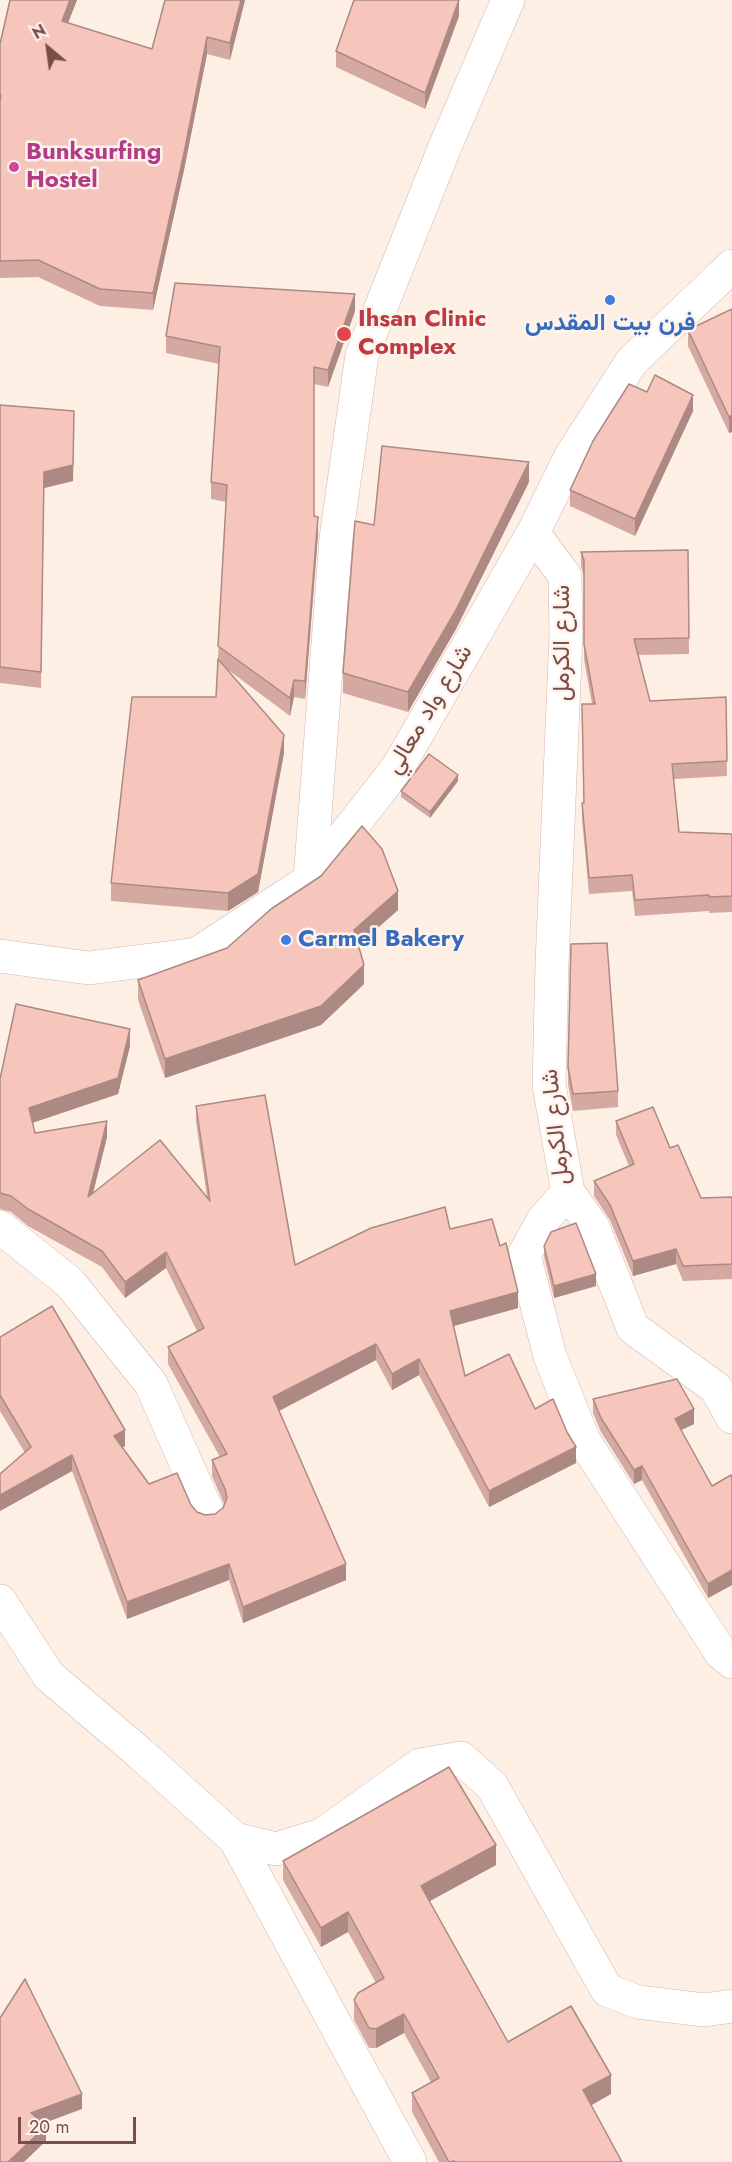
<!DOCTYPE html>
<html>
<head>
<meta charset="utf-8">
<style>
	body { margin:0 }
	#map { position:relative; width:732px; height:2162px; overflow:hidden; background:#feefe5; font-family:Jost,sans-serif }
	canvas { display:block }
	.north { position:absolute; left:18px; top:18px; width:60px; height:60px; -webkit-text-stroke:4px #fff4ed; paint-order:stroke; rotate:331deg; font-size:16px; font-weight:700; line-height:24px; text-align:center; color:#7a4e48 }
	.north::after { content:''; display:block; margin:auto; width:21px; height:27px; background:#7a4e48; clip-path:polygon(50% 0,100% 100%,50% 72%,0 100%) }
	.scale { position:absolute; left:18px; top:2117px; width:118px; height:27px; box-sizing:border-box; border:3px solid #7a4e48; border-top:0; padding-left:8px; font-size:18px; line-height:21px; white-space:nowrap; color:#7a4e48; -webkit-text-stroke:4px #fff4ed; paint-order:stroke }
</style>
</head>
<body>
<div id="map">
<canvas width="732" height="2162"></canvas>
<div class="north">N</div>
<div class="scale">20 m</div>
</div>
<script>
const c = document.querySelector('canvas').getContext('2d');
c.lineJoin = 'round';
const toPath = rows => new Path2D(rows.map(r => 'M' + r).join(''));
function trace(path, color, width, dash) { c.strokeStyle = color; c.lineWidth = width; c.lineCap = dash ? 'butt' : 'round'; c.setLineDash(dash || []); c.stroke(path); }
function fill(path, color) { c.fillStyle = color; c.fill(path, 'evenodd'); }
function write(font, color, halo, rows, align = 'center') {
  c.font = font + ' Jost,Vazirmatn,sans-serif'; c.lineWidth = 5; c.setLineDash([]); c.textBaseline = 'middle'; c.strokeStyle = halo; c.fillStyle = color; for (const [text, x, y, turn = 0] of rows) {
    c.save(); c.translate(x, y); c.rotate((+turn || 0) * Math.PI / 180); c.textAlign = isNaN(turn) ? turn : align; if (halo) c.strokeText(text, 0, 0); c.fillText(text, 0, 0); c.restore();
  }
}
const minor = toPath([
	[533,533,565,576,566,636,552,963,549,1085,568,1192,543,1220,524,1255,550,1356,584,1441,721,1653,732,1662],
	[310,880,336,538,362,355,444,149,508,0],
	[0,956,89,968,197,954,310,880,398,767,533,533,571,456,632,361,732,266],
	[568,1192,593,1227,633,1328,716,1388,732,1417],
	[0,1227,70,1283,151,1384,208,1513],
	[0,1601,49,1676,141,1754,235,1839,276,1849,322,1835,420,1765,461,1758,492,1786,607,1990,638,2002,704,2010,732,2006],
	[235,1839,410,2162]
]);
trace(minor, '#d4b5ad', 34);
trace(minor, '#fff', 33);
fill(toPath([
	[10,0,77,0,68,23,152,49,245,0,230,60,207,54,184,170,153,310,100,306,38,277,0,278,0,44],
	[459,16,425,109,336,67,336,51],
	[732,309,732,432,729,433,688,346,688,330],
	[355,311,328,387,314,384,314,516,318,534,305,699,294,697,290,716,227,669,284,753,258,892,228,911,111,901,111,883,216,697,226,502,211,499,211,482,219,364,166,353,166,336],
	[647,392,693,411,635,536,570,506,570,490],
	[0,405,74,428,73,481,44,488,41,688,0,683],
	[529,482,456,629,408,712,343,693,343,673,374,525],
	[688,550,689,654,638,655,650,701,726,697,727,776,674,779,679,832,732,834,732,912,709,913,709,911,635,916,632,891,589,894,582,819,582,803,583,803,592,704,584,659,584,576,581,567,581,552],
	[458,781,430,818,401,797,401,791],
	[398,910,358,945,364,984,321,1025,165,1078,138,1000,138,980],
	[130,1046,118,1094,32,1123,35,1133,107,1137,93,1193,207,1197,196,1122,196,1106,295,1265,450,1229,518,1308,454,1326,465,1376,535,1409,576,1463,489,1507,419,1375,392,1390,376,1360,279,1411,346,1580,243,1623,229,1580,127,1619,72,1471,0,1511,0,1474,25,1453,0,1411,0,1337,125,1446,122,1447,149,1484,191,1505,197,1512,205,1515,215,1514,223,1508,224,1504,212,1476,212,1460,220,1457,168,1364,168,1347,197,1331,166,1268,125,1298,102,1267,28,1226,11,1212,0,1209,0,1079],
	[568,1067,618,1091,618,1107,573,1111,568,1084],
	[616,1121,670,1148,701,1198,732,1197,732,1279,683,1281,676,1264,633,1276,610,1220,594,1196,594,1181,629,1166,616,1135],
	[544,1246,596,1286,554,1298,544,1257],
	[593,1399,694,1424,681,1430,712,1486,732,1477,732,1585,708,1598,642,1480,634,1484,601,1432,593,1413],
	[283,1861,496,1865,429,1901,508,2042,611,2094,591,2105,622,2162,439,2162,412,2112,412,2093,431,2082,404,2033,376,2048,369,2048,354,2020,354,2000,376,1983,348,1932,321,1947,283,1880]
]), '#d4a9a1');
fill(toPath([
	[70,0,77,0,62,38,62,21],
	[241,0,245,0,230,60,230,43],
	[459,0,459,16,425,109,425,93],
	[207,37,207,54,184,170,153,310,153,293],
	[355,294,355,311,328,387,328,370],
	[693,395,693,411,635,536,635,519],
	[74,411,73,481,44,488,41,688,44,472],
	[732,415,732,432,729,433,729,417],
	[529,462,529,482,456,629,408,712,408,692],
	[318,517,318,534,305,699,305,681],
	[294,680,294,697,290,716,290,698],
	[284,735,284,753,258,892,228,911,228,893],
	[458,775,458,781,430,818,430,812],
	[398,891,398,910,354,949,354,930],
	[364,965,364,984,321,1025,165,1078,165,1059],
	[130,1029,130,1046,118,1094,29,1124,29,1108],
	[107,1121,107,1137,88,1213,88,1197],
	[676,1249,676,1264,633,1276,633,1261],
	[166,1252,166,1268,125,1298,125,1282],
	[596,1274,596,1286,554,1298,554,1286],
	[518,1292,518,1308,450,1327,450,1311],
	[376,1344,376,1360,273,1414,273,1397],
	[419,1359,419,1375,392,1390,392,1374],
	[694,1409,694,1424,675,1433,675,1419],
	[125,1430,125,1446,114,1452,114,1436],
	[576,1447,576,1463,489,1507,489,1491],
	[72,1455,72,1471,0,1511,0,1495],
	[642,1466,642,1480,634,1484,634,1470],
	[229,1564,229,1580,127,1619,127,1602],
	[346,1564,346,1580,243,1623,243,1607],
	[732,1570,732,1585,708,1598,708,1584],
	[496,1845,496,1865,421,1906,421,1886],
	[348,1912,348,1932,321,1947,321,1928],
	[404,2014,404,2033,376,2048,376,2029],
	[611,2075,611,2094,583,2110,583,2090],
	[82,2094,82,2109,31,2128,31,2113],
	[46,2126,46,2141,24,2162,8,2162]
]), '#ac8a83');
const building = toPath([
	[10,0,70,0,62,21,152,49,165,0,241,0,230,43,207,37,184,153,153,293,100,289,38,260,0,261,0,101,1,95,0,95,0,44,10,0],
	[354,0,459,0,425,93,336,51,354,0],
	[175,283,355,294,328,370,314,367,314,516,318,517,305,681,294,680,290,698,218,646,227,485,211,482,220,347,166,336,175,283],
	[732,309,732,415,729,417,688,330,732,309],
	[655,375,693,395,635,519,570,490,593,441,629,384,647,392,655,375],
	[0,405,74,411,73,465,44,472,41,672,0,667,0,405],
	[382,446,529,462,456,610,408,692,343,673,355,521,374,525,382,446],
	[688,550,689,638,634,639,650,701,726,697,727,761,672,764,679,832,732,834,732,896,709,897,709,895,635,900,632,875,589,878,582,803,584,803,582,704,595,704,584,644,584,560,581,552,688,550],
	[218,659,284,735,258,874,228,893,111,883,132,697,216,697,218,659],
	[429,754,458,775,430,812,401,791,429,754],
	[362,826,382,849,398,891,354,930,364,965,321,1006,165,1059,138,980,227,948,271,909,321,876,362,826],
	[607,943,618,1091,573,1094,568,1067,571,944,607,943],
	[16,1004,130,1029,118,1078,29,1108,35,1133,107,1121,88,1197,160,1140,210,1201,196,1106,265,1095,295,1265,371,1228,445,1207,450,1229,492,1219,500,1246,506,1243,518,1292,450,1311,465,1376,509,1354,535,1409,553,1399,567,1432,576,1447,489,1491,419,1359,392,1374,376,1344,273,1397,346,1564,243,1607,229,1564,127,1602,72,1455,0,1495,0,1474,31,1447,0,1395,0,1337,52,1306,125,1430,114,1436,149,1484,177,1473,191,1505,197,1512,205,1515,215,1514,223,1508,227,1498,225,1489,212,1460,227,1454,168,1347,204,1328,166,1252,125,1282,102,1251,28,1209,11,1196,0,1193,0,1079,16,1004],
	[653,1107,670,1148,678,1145,701,1198,732,1197,732,1264,683,1266,676,1249,633,1261,610,1205,594,1181,634,1164,616,1121,653,1107],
	[576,1223,596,1274,554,1286,544,1246,551,1232,576,1223],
	[677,1379,694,1409,675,1419,712,1486,731,1475,732,1477,732,1570,708,1584,642,1466,634,1470,601,1418,593,1399,677,1379],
	[449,1767,496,1845,421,1886,508,2042,571,2006,611,2075,583,2090,622,2162,455,2162,454,2161,449,2162,412,2093,439,2078,404,2014,376,2029,369,2028,354,2000,358,1993,384,1978,348,1912,321,1928,283,1861,449,1767],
	[25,1979,82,2094,31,2113,46,2126,8,2162,0,2162,0,2018,25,1979]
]);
fill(building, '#f6c5bb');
trace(building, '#ac8a83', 1.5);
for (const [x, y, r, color] of [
	[14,167,6,"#d1479c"],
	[610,300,6,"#3f7fe0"],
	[344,334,8,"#e0444e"],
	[286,940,6,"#3f7fe0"]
]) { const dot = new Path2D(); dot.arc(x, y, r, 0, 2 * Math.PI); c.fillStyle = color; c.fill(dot); trace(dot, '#fff4ed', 2); }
write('bold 24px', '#b23c85', '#fff4ed', [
	["Bunksurfing",26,153],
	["Hostel",26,181]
], 'left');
write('bold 24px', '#be3a42', '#fff4ed', [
	["Ihsan Clinic",358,320],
	["Complex",358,348]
], 'left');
write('bold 24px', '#366cbe', '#fff4ed', [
	["فرن بيت المقدس",610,324],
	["Carmel Bakery",298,940,"left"]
]);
write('24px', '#7a4e48', '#fff4ed', [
	["شارع الكرمل",563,643,-90],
	["شارع واد معالي",430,710,-59],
	["شارع الكرمل",557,1127,-96]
]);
</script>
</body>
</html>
